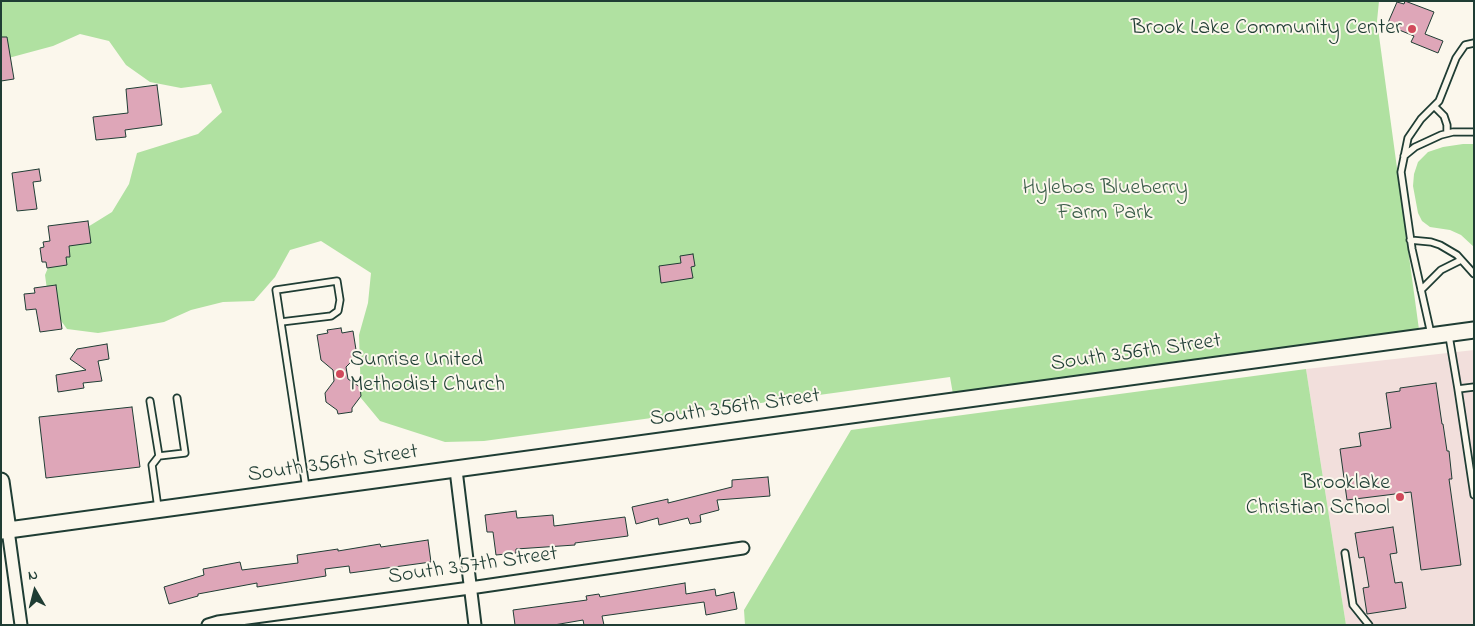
<!DOCTYPE html>
<html>
<head>
<meta charset="utf-8">
<style>
	body { margin:0 }
	#map { position:relative; width:1475px; height:626px; overflow:hidden; background:#fbf7ec; font-family:"Indie Flower",sans-serif }
	canvas { display:block }
	.frame { position:absolute; inset:0; border:2px solid #1f3d34; pointer-events:none }
	.north { position:absolute; left:10px; top:566px; width:50px; height:50px; -webkit-text-stroke:4px #fbf7ec; paint-order:stroke; rotate:352deg; font-size:14px; font-weight:700; line-height:20px; text-align:center; color:#1f3d34 }
	.north::after { content:''; display:block; margin:auto; width:18px; height:22px; background:#1f3d34; clip-path:polygon(50% 0,100% 100%,50% 72%,0 100%) }
</style>
</head>
<body>
<div id="map">
<canvas width="1475" height="626"></canvas>
<div class="frame"></div>
<div class="north">N</div>
</div>
<script>
const c = document.querySelector('canvas').getContext('2d');
c.lineJoin = 'round';
function fill(path, color) { c.fillStyle = color; c.fill(path, 'evenodd'); }
const toPath = rows => new Path2D(rows.map(r => 'M' + r).join(''));
function trace(path, color, width, dash) { c.strokeStyle = color; c.lineWidth = width; c.lineCap = dash ? 'butt' : 'round'; c.setLineDash(dash || []); c.stroke(path); }
function write(font, color, halo, rows, align = 'center') {
  c.font = font + ' "Indie Flower",sans-serif'; c.lineWidth = 4; c.setLineDash([]); c.textBaseline = 'middle'; c.strokeStyle = halo; c.fillStyle = color; for (const [text, x, y, turn = 0] of rows) {
    c.save(); c.translate(x, y); c.rotate((+turn || 0) * Math.PI / 180); c.textAlign = isNaN(turn) ? turn : align; if (halo) c.strokeText(text, 0, 0); c.fillText(text, 0, 0); c.restore();
  }
}
fill(toPath([
	[1474,350,1474,625,1346,625,1306,369]
]), '#f2dfdc');
fill(toPath([
	[1,1,1379,1,1377,21,1420,337,954,400,950,377,484,441,445,442,380,421,361,398,359,335,368,303,371,273,321,241,290,250,275,277,254,301,223,302,191,310,164,322,130,328,98,333,67,329,49,304,45,275,57,246,112,212,129,184,137,153,198,134,222,112,211,84,181,88,150,82,126,65,109,41,80,34,53,46,1,60],
	[1463,144,1474,144,1474,247,1461,235,1450,230,1430,227,1422,221,1418,213,1413,186,1414,174,1418,162,1428,152,1443,147],
	[1306,369,1346,625,745,625,744,610,851,430]
]), '#b0e1a1');
const building = toPath([
	[1405,1,1434,12,1425,34,1443,41,1438,53,1411,42,1414,36,1387,25,1397,2,1404,4,1405,1],
	[1,37,7,37,14,79,1,81,1,37],
	[157,85,162,125,125,130,126,137,96,140,93,117,128,113,126,89,157,85],
	[39,169,41,181,33,182,37,209,17,211,12,173,39,169],
	[88,221,91,243,69,246,70,257,66,257,67,265,47,268,46,262,42,262,40,248,44,247,43,242,50,241,48,226,88,221],
	[693,254,695,266,691,267,693,278,661,283,659,266,681,263,680,256,693,254],
	[56,285,62,329,40,332,36,309,26,310,24,294,35,293,34,288,56,285],
	[341,328,342,333,353,331,357,356,346,367,348,379,360,387,361,396,352,408,352,412,338,414,337,410,326,402,325,393,334,381,333,370,321,360,317,335,328,333,327,330,341,328],
	[107,344,109,359,98,361,102,381,83,383,84,388,58,392,56,375,86,370,70,359,77,349,107,344],
	[1436,383,1442,424,1443,424,1447,451,1449,451,1452,479,1449,479,1461,565,1421,570,1411,492,1347,500,1340,449,1361,446,1359,433,1391,428,1386,393,1400,391,1400,388,1436,383],
	[132,407,140,467,46,478,39,417,132,407],
	[768,477,770,496,717,500,719,510,700,515,701,522,690,524,688,518,659,525,658,518,636,524,632,507,668,499,668,503,732,487,732,480,768,477],
	[516,511,517,518,553,515,554,526,625,517,628,536,575,543,575,545,516,549,516,553,496,555,493,532,487,532,485,515,516,511],
	[1393,527,1397,553,1390,554,1395,583,1402,582,1406,608,1367,614,1363,588,1369,587,1364,557,1359,558,1355,533,1393,527],
	[428,540,431,562,350,573,349,566,325,569,326,576,257,587,257,583,198,594,198,596,169,604,164,587,204,575,203,569,240,562,242,570,298,563,297,555,338,549,338,551,380,544,381,547,428,540],
	[685,583,686,594,715,589,716,596,734,592,737,609,706,615,704,602,602,616,604,625,584,625,583,620,554,625,515,625,513,610,587,600,586,596,599,594,600,597,685,583]
]);
fill(building, '#dea6b8');
trace(building, '#1f3d34', 1);
const lane = toPath([
	[1435,107,1444,116,1447,125,1447,133],
	[1404,156,1415,147,1441,135,1453,132,1474,132],
	[1410,240,1431,242,1440,245,1457,255,1474,274],
	[1421,290,1441,270,1461,260],
	[281,322,331,316,338,311,340,300,337,281,276,290,306,488],
	[1431,334,1412,249,1401,172,1408,138,1421,119,1439,101,1456,58,1465,45,1474,43],
	[1449,336,1458,389,1474,387],
	[1458,389,1474,495],
	[150,401,159,456],
	[158,508,152,465,159,456,185,453,177,398],
	[1345,553,1353,605,1369,625]
]);
const street = toPath([
	[456,470,475,625],
	[8,530,21,625],
	[208,625,218,622,470,588,743,548]
]);
const secondary = toPath([
	[1,481,8,530],
	[1,531,1474,330]
]);
trace(lane, '#1f3d34', 9);
trace(street, '#1f3d34', 15);
trace(secondary, '#1f3d34', 19);
trace(lane, '#fbf7ec', 5.5);
trace(street, '#fbf7ec', 11);
trace(secondary, '#fbf7ec', 15);
for (const [x, y, r, color] of [
	[1412,29,5,"#d1495b"],
	[340,374,5,"#d1495b"],
	[1400,497,5,"#d1495b"]
]) { const dot = new Path2D(); dot.arc(x, y, r, 0, 2 * Math.PI); c.fillStyle = color; c.fill(dot); trace(dot, '#fbf7ec', 2); }
write('22px', '#1f3d34', '#fbf7ec', [
	["Brook Lake Community Center",1402,29],
	["Sunrise United",350,361,"left"],
	["Methodist Church",350,386,"left"],
	["Brooklake",1390,484],
	["Christian School",1390,509]
], 'right');
write('22px', '#3c5e4a', '#fbf7ec', [
	["Hylebos Blueberry",1105,189],
	["Farm Park",1105,214]
]);
write('22px', '#1f3d34', '#fbf7ec', [
	["South 356th Street",1136,354,-8],
	["South 356th Street",735,409,-8],
	["South 356th Street",333,465,-8],
	["South 357th Street",473,567,-8]
]);
</script>
</body>
</html>
